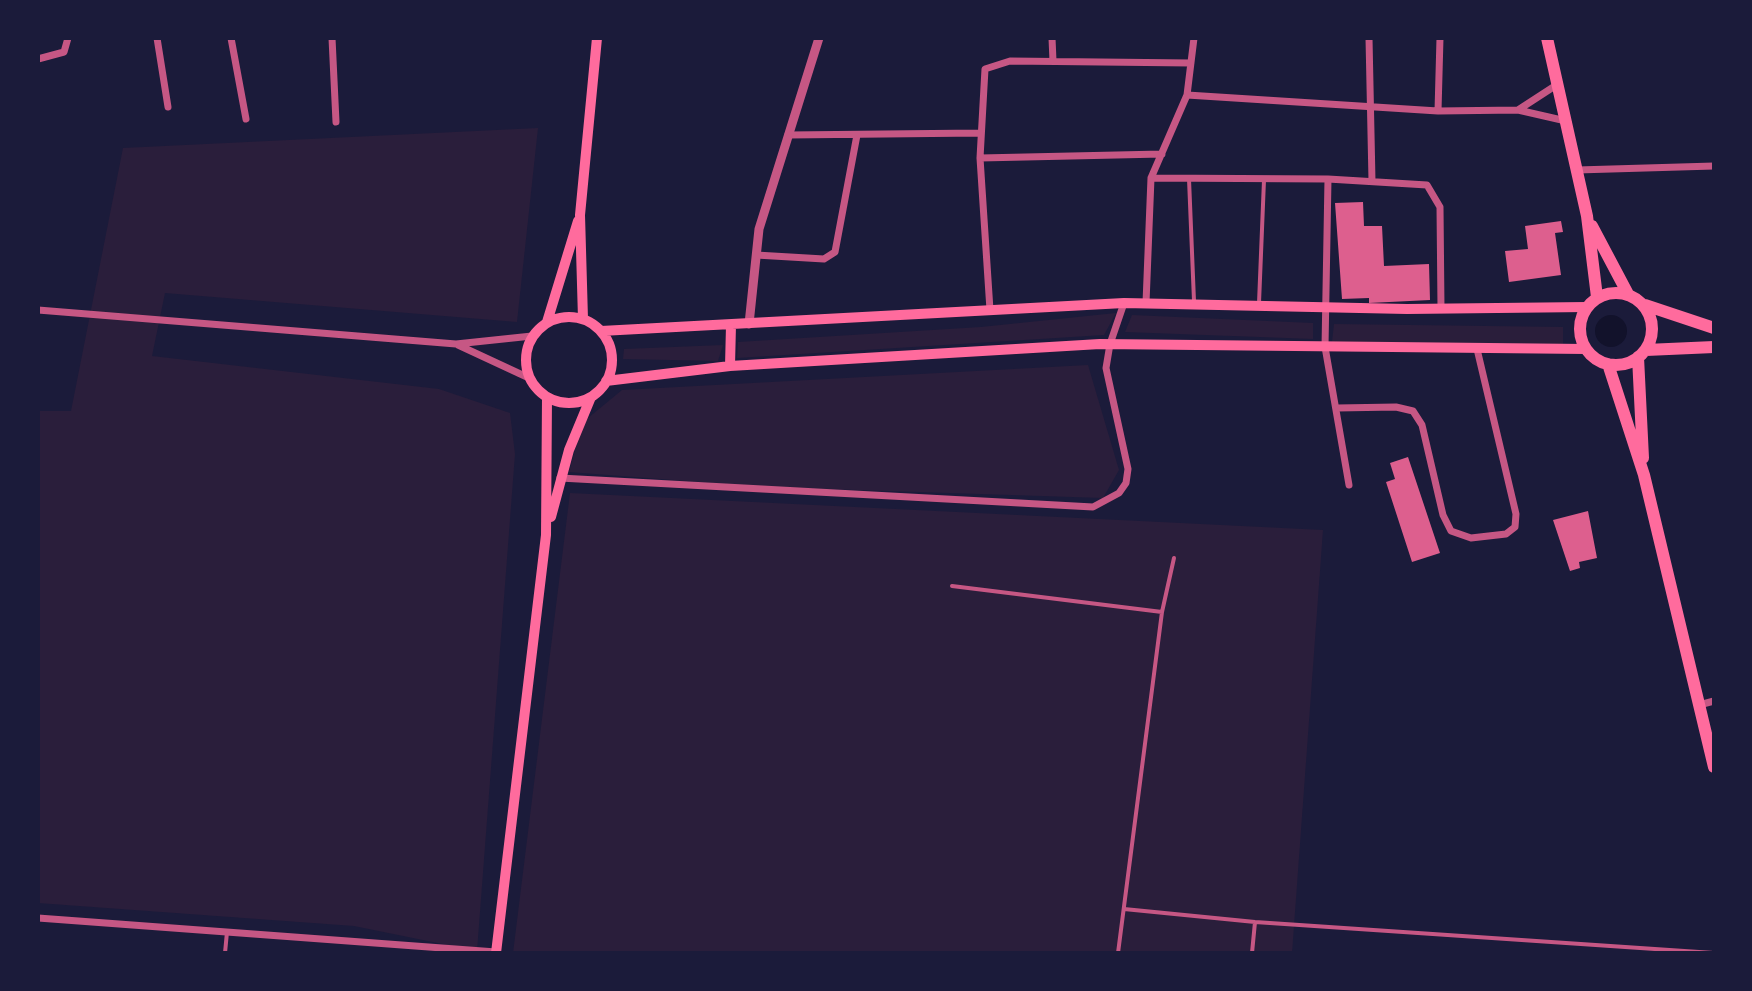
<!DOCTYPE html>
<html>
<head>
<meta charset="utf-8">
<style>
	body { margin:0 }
	#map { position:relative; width:1752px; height:991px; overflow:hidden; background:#1b1b3a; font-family:Karla,sans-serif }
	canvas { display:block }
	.frame { position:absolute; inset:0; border:40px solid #1b1b3a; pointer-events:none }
</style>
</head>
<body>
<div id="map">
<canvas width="1752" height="991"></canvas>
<div class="frame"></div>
</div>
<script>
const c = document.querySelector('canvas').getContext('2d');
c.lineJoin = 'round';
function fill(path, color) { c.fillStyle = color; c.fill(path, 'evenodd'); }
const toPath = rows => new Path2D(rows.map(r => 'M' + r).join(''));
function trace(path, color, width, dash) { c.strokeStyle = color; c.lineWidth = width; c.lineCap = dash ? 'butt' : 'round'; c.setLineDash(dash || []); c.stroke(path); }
fill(toPath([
	[538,128,517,322,165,293,152,356,439,389,510,413,515,454,477,951,354,926,38,903,38,411,71,411,123,148],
	[1116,313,1104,335,737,358,738,342,981,327],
	[1132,315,1313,323,1313,339,1125,332],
	[1334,324,1563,327,1563,344,1332,342],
	[723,345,718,361,623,359,624,349],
	[1088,365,1119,470,1103,498,765,487,569,472,582,423,622,390],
	[570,493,1323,530,1292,953,513,953]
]), '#2a1e3b');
fill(toPath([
	'1595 331a16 16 0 1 1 32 0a16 16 0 1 1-32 0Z'
]), '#12122b');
fill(toPath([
	[1363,202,1364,226,1382,226,1384,266,1429,264,1430,300,1369,303,1369,298,1342,299,1335,203],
	[1561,221,1563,232,1555,233,1561,275,1509,282,1505,251,1528,249,1525,226],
	[1408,457,1440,553,1412,562,1386,482,1395,479,1390,463],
	[1588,511,1597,558,1579,562,1580,568,1570,571,1553,520]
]), '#dd5f8e');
trace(toPath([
	[1189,179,1194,301],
	[1259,303,1264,180],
	[952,586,1162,612],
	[1124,909,1255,922,1714,953],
	[225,953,227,932],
	[1118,953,1162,612,1174,558],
	[1252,953,1255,922]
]), '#c65784', 4);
trace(toPath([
	[157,38,168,107],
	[231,38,246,119],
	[332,38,336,122],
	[1052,38,1053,61],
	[1369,38,1372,181],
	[38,59,64,52,68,38],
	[1187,95,1438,111,1518,110,1566,121],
	[1518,110,1558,84],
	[1438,111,1440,38],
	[788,135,980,133],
	[980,158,1162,154],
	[1577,170,1714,166],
	[1151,178,1328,179,1427,185,1440,207,1441,308],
	[1328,179,1325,347,1349,485],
	[756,255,824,259,835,252,857,135],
	[1146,303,1151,178,1187,95,1194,38],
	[38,310,456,344,532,336],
	[990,310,980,158,985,69,1010,61,1191,63],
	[458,345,529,378],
	[1337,408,1396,407,1413,411,1422,425,1443,515,1451,531,1471,538,1506,534,1515,527,1516,514,1477,349],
	[560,478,1093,507,1119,493,1126,483,1128,469,1106,368,1110,344,1124,303],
	[1699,705,1714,701],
	[38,918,496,952]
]), '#c65784', 7);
trace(toPath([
	[749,324,759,229,819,38]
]), '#c65784', 9);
trace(toPath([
	'526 360a43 43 0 1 1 86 0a43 43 0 1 1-86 0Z',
	[583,319,580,215,597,38],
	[547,322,578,221],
	[601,331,1124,303,1407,309,1587,307],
	[730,366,731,325],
	[606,381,730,366,1100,344,1586,349],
	[551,517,569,450,591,397],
	[496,953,546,535,547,397]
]), '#ff6b9d', 10);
trace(toPath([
	[1547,38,1587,216,1597,297],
	[1592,226,1628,294],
	'1580 329a36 36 0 1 1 72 0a36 36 0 1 1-72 0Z',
	[1645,305,1714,328],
	[1646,350,1714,347],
	[1638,357,1643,458],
	[1608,364,1644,475,1714,767]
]), '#ff6b9d', 12);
</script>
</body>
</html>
